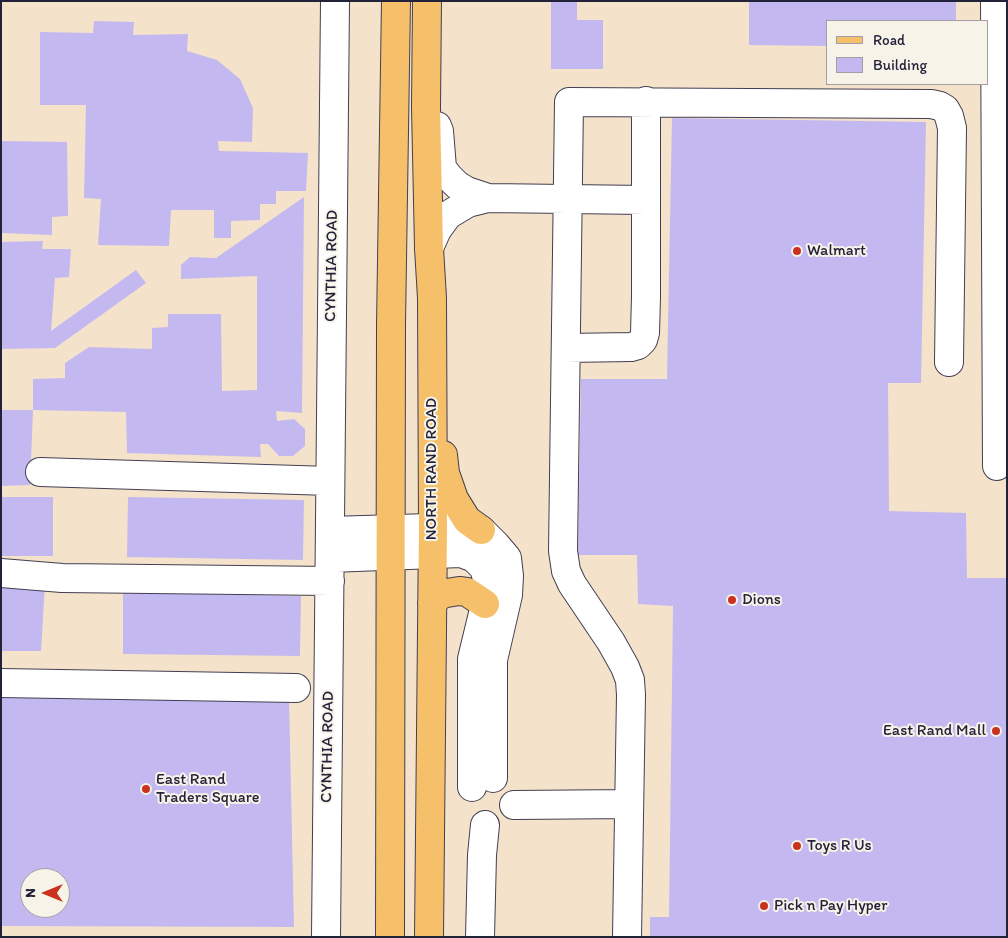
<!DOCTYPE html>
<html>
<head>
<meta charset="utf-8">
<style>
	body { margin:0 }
	#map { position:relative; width:1008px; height:938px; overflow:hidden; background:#f5e2cb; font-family:Itim,sans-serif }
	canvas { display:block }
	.frame { position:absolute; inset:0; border:2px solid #22223b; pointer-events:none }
	.legend { position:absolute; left:826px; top:20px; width:162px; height:65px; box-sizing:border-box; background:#f7f3e8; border:1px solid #a29fa3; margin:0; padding:6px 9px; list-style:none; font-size:15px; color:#22223b }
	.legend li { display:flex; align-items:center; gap:10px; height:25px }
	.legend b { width:25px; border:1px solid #a29fa3 }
	.north { position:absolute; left:20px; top:868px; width:50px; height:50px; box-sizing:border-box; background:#f7f3e8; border:1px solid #a29fa3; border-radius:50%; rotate:270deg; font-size:14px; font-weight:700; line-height:20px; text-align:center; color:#22223b }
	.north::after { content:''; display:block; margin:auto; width:18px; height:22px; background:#c8321e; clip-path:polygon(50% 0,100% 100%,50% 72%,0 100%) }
</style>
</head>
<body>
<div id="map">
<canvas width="1008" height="938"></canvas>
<div class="frame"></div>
<ul class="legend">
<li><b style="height:6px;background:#f6c06b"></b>Road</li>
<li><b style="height:14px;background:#c3b9f0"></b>Building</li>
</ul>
<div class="north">N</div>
</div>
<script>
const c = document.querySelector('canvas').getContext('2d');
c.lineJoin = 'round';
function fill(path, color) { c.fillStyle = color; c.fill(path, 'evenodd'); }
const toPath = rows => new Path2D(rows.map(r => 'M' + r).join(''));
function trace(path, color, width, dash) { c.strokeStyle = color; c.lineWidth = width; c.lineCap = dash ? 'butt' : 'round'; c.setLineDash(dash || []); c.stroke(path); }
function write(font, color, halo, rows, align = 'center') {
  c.font = font + ' Itim,sans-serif'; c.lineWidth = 4; c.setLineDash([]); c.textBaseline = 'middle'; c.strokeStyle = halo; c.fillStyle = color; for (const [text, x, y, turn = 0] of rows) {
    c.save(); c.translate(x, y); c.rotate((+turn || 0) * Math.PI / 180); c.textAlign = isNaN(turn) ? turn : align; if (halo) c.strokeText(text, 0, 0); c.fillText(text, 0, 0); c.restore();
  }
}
fill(toPath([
	[551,1,577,1,577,20,603,20,603,69,551,69],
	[749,1,956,1,956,21,827,21,827,46,749,45],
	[94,21,134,22,133,35,188,34,187,51,217,60,240,79,253,108,252,142,218,141,219,151,308,153,306,191,276,191,276,204,260,204,260,220,231,221,231,238,214,238,214,210,171,210,169,246,98,245,101,199,84,198,86,105,40,105,40,32,93,33],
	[672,118,926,122,921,383,888,383,889,511,966,513,967,578,1007,578,1007,937,650,937,650,917,669,917,673,606,638,604,637,555,578,555,581,379,667,379],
	[1,141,67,142,68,216,52,217,52,235,1,233],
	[304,197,302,413,276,411,277,421,294,419,305,429,305,446,293,456,279,456,268,444,260,444,261,457,127,453,126,412,33,410,33,379,65,378,65,363,89,347,152,349,152,328,168,327,168,314,221,314,222,391,257,390,257,276,181,279,181,265,190,257,216,258],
	[43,241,42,249,71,249,69,277,55,278,51,331,136,270,146,283,55,348,1,349,1,242],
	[1,410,33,410,30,485,1,486],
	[1,497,53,497,53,556,1,556],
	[128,497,304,500,303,560,127,557],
	[1,582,45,583,41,651,1,651],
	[123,592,301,596,300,656,123,654],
	[1,695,289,699,294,927,1,926],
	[30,878,60,878,60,908,30,908]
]), '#c3b9f0');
const minor = toPath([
	[995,1,997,466],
	[437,126,439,131,442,168,448,176,457,185,467,191,488,198],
	[429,248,437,230,448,215,468,203,488,198,646,200],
	[566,348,631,347,638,345,643,340,645,333,646,297,646,101],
	[40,472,330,481],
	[330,531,463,527,481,530,496,545,507,558,509,576,508,595,493,660,493,778],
	[330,558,461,553,474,558,484,568,488,582,487,597,472,659,472,787],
	[1,573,62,578,330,581],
	[1,683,296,688],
	[514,805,629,804],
	[326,937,335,1],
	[480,937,482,855,485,825],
	[627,937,631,695,630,680,625,667,611,642,572,584,566,571,563,551,569,102,931,104,940,106,945,109,949,116,952,128,949,362]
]);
const major = toPath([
	[427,1,426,107,429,248,432,298,433,528,429,937],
	[443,455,445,473,454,499,467,520,481,530],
	[432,603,441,594,459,591,467,592,485,604],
	[390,937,391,325,396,1]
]);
trace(minor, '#423f51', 30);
trace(major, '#423f51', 30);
trace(minor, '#fff', 28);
trace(major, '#f6c06b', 28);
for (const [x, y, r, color] of [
	[797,251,5,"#c8321e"],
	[732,600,5,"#c8321e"],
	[996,731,5,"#c8321e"],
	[146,789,5,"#c8321e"],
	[797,846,5,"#c8321e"],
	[764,906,5,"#c8321e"]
]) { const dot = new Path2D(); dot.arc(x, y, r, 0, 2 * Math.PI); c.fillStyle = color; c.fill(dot); trace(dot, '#f7f3e8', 2); }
write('16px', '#22223b', '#f7f3e8', [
	["Walmart",807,251],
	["Dions",742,600],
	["East Rand Mall",986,731,"right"],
	["East Rand",156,780],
	["Traders Square",156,798],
	["Toys R Us",807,846],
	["Pick n Pay Hyper",774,906]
], 'left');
write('16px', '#22223b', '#f7f3e8', [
	["CYNTHIA ROAD",332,266,-89],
	["NORTH RAND ROAD",432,469,-90],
	["CYNTHIA ROAD",328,747,-89]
]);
</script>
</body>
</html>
